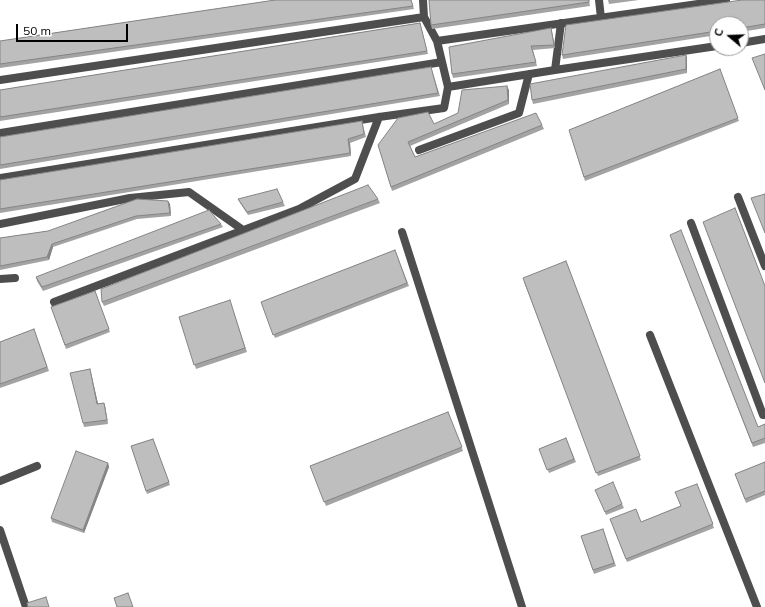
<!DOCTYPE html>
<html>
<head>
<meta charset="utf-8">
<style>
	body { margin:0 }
	#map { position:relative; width:765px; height:607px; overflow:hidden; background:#fff; font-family:Mulish,sans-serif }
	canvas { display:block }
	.north { position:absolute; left:709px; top:16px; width:40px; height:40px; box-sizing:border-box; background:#fff; border:1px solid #999; border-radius:50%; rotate:289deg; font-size:11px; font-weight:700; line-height:16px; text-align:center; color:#000 }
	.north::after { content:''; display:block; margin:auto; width:14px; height:18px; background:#000; clip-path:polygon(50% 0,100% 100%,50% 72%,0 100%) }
	.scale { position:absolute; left:16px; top:24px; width:112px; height:18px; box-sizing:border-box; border:2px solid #000; border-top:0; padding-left:5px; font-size:12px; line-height:14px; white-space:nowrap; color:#000; -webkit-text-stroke:3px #fff; paint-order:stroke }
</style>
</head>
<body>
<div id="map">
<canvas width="765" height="607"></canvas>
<div class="north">С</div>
<div class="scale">50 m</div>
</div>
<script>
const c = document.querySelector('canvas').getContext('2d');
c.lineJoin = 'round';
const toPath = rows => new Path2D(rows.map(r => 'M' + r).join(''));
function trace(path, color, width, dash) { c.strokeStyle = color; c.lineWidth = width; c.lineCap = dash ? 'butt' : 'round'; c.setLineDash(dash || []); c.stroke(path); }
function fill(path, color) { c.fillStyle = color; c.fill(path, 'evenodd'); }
trace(toPath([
	[599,0,601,18],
	[437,41,726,0],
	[741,43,765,39],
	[555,70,561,23],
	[0,80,424,17],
	[448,87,555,70,717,46],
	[0,133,442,62],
	[419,150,519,113,529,74],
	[0,178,379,117,444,108,448,87,437,41,424,17,423,0],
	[738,197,765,266],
	[691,223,763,415,765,415],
	[0,224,130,198,189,192,243,230],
	[402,232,522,607],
	[0,279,15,278],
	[54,302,299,209,355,179,379,117],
	[650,335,757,607],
	[0,481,37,466],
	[0,530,26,607]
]), '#4e4e4e', 8);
fill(toPath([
	[275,0,411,0,414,9,0,68,0,41],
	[429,0,589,0,590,6,432,29,431,25],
	[608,0,639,0,609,4],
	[765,0,765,28,741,32,741,24,717,24,717,35,563,59,562,55],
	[420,23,428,54,0,121,0,90],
	[551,28,552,32,555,48,533,50,537,66,453,78,452,74],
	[686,55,687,58,687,73,533,104,532,100],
	[431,67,440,96,0,169,0,137],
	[720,69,739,121,585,181,569,130],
	[509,90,509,104,410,146,415,157,542,125,544,129,392,191,378,145,434,124],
	[362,121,366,137,350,143,351,156,0,213,0,180],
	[238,199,283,202,285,206,248,215,240,203],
	[378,199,380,203,104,306,102,302],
	[168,201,170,204,171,216,137,219,53,247,49,260,0,270,0,238,48,231],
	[221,224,223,227,43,291,37,281,36,277],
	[670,235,758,427,765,424,765,443,753,447],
	[395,250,409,286,275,338,261,302],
	[566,261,641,460,598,476,524,282],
	[95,291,110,332,66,349,51,307],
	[230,301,247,352,196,369,179,317],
	[34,329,49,371,0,388,0,342],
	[91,373,98,404,104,403,105,406,108,424,84,427,83,423],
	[448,412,463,451,326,506,310,466],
	[566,438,576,462,549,473,539,449],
	[153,439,170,485,147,494,131,446],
	[765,462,765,495,746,503,735,474],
	[108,463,109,467,84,533,52,522,51,518],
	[697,484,714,528,627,562,610,519,641,522,680,506],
	[597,493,622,504,624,508,606,515],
	[603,529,616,566,594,574,581,536]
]), '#a3a3a3');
fill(toPath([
	[551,28,552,32,555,48,554,45],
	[686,55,687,58,687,73,686,69],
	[507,86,509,90,509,104,508,100],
	[348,139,350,143,351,156,350,153],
	[168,201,170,204,171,216,170,213],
	[52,244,53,247,49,260,47,257],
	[90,369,91,373,99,408,97,404],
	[104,403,105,406,108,424,107,420],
	[108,463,109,467,84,533,83,530]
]), '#858585');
const building = toPath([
	[275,0,411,0,413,6,0,64,0,41,275,0],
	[429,0,589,0,589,2,431,25,429,0],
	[742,0,765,0,765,24,741,28,741,24,717,24,717,31,562,55,566,25,742,0],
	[420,23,427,51,0,117,0,90,420,23],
	[551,28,554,45,531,46,536,62,452,74,449,47,551,28],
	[765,54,765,90,752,58,765,54],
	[686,55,686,69,532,100,530,84,686,55],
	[431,67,438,93,0,165,0,137,431,67],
	[720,69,738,118,584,177,569,130,720,69],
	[507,86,508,100,408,142,415,157,536,113,542,125,391,187,378,145,398,118,428,112,434,124,458,113,462,90,507,86],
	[362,121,364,134,348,139,350,153,0,209,0,180,362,121],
	[368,185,378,199,102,302,101,289,368,185],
	[277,189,283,202,247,212,238,199,277,189],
	[765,194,765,233,751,198,765,194],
	[137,199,168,201,170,213,136,216,52,244,47,257,0,266,0,238,48,231,137,199],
	[735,208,765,286,765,383,703,222,735,208],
	[209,210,221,224,42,287,36,277,209,210],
	[681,230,758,427,765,424,765,438,752,443,670,235,681,230],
	[395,250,407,283,273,335,261,302,395,250],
	[566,261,640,456,596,473,523,278,566,261],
	[95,291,109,329,65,345,51,307,95,291],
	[230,300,245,348,194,365,179,317,230,300],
	[34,329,47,367,0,384,0,342,34,329],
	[90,369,97,404,104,403,107,420,83,423,70,373,90,369],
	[448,412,462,447,324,502,310,466,448,412],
	[566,438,574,459,547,470,539,449,566,438],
	[153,439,169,482,146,491,131,446,153,439],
	[76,451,108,463,83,530,51,518,76,451],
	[765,462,765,491,745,499,735,474,765,462],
	[613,482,622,504,605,512,595,490,613,482],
	[697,484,713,524,626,559,610,519,636,509,641,522,681,506,675,492,697,484],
	[603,529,614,563,593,570,581,536,603,529],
	[128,593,133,607,117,607,114,598,128,593],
	[46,597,49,607,28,607,27,603,46,597]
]);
fill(building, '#bebebe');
trace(building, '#858585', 1);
</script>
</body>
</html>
